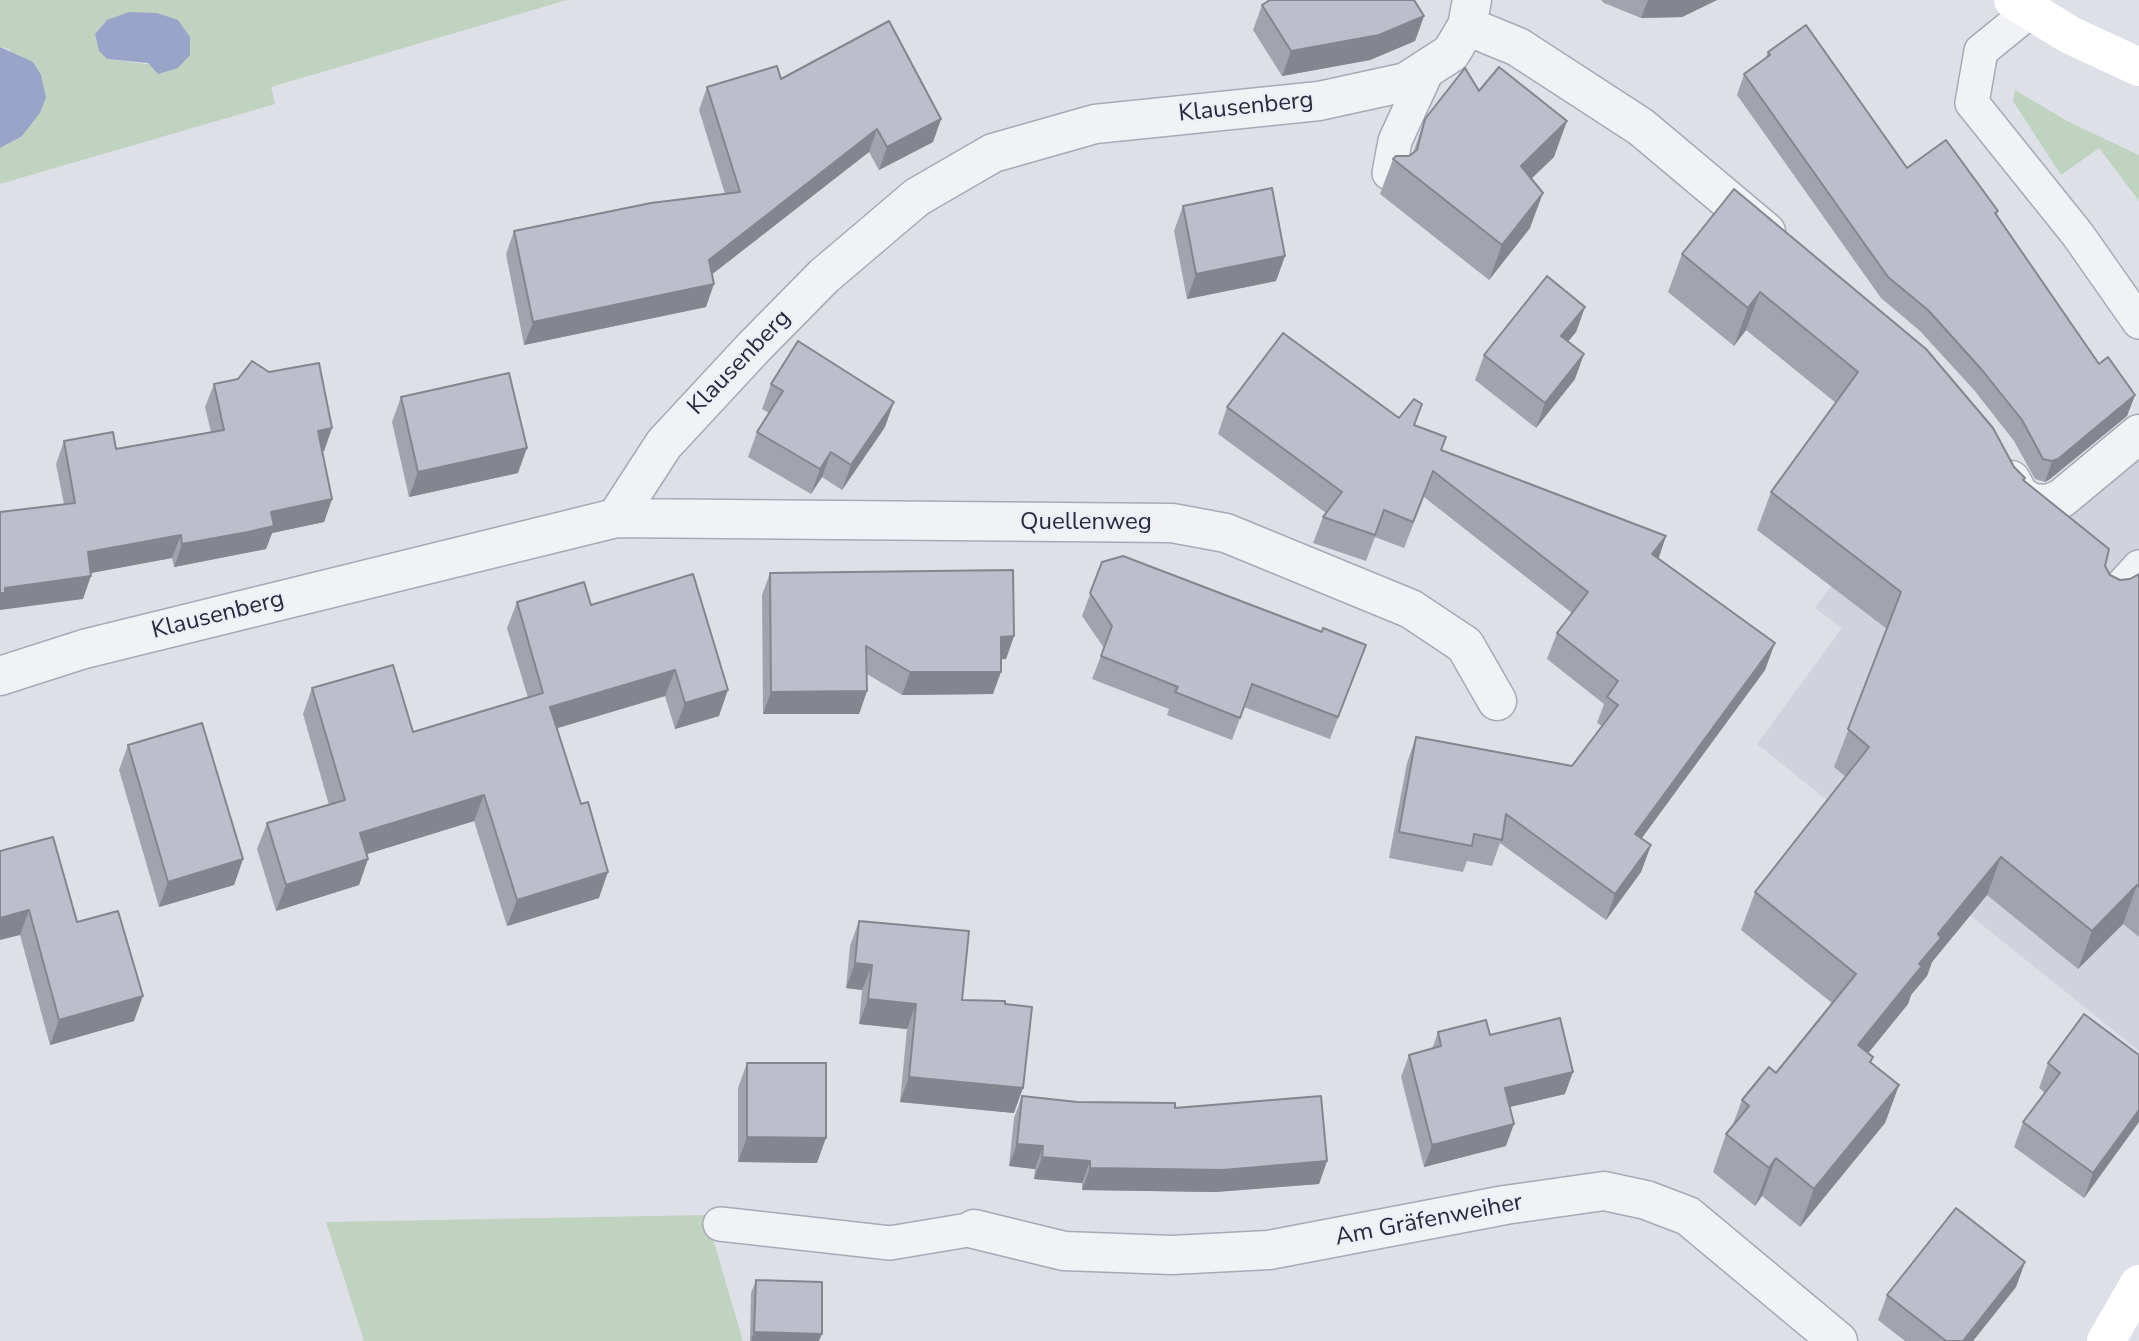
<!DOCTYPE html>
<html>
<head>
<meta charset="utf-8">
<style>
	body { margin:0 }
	canvas { display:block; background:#dee0e8 }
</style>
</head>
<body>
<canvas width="2139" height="1341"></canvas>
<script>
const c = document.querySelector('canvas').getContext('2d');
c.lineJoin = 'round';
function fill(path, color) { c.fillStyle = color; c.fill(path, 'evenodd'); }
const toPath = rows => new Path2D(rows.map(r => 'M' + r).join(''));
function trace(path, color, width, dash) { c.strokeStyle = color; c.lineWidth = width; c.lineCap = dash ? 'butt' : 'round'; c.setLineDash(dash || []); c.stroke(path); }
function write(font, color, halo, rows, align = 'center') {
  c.font = font + ' "Nunito Sans",sans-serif'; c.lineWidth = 5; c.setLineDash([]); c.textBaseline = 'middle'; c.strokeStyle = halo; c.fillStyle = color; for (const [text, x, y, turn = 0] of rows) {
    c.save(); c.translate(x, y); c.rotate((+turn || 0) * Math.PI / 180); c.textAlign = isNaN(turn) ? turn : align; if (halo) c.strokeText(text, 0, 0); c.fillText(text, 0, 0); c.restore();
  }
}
fill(toPath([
	[1957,416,2009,501,2139,455,2139,1051,1757,744,1842,628,1815,608]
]), '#d1d2dd');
fill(toPath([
	[0,0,567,0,271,87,275,104,0,184,0,148,22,137,10,49,0,47],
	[107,20,190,37,189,56,178,68,107,59,99,51,95,34],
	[2015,90,2069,122,2139,155,2139,201,2099,148,2061,175,2013,101],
	[706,1215,743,1341,364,1341,326,1222]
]), '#c0d2c0');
fill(toPath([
	[129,12,157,13,178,20,190,37,190,55,178,68,158,74,148,63,107,59,99,51,95,34,107,20],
	[0,47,33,62,41,75,46,97,40,113,21,137,0,148]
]), '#99a5c8');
const service = toPath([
	[2030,11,1981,51,1972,103,2078,235,2139,322],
	[1389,173,1395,141,1428,69],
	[2110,599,2139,567],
	[720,1224,890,1243,974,1229]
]);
const minor = toPath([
	[1467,26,1518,47,1641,127,1766,232],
	[2011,480,2019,495,2032,503,2049,504,2062,498,2139,434],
	[616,518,664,444,754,347,824,276,917,197,993,153,1095,124,1319,101,1406,82,1451,53,1467,26,1472,0],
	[0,676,84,649,616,518,1172,523,1226,533,1411,609,1465,645,1497,701],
	[974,1229,1064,1251,1172,1255,1269,1250,1505,1205,1604,1191,1646,1200,1688,1216,1838,1341]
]);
trace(service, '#a7a9b5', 36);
trace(minor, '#a7a9b5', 41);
trace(service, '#f1f2f6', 33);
trace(minor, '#f1f2f6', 38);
trace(toPath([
	[2013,0,2070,35,2139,67],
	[2106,1341,2139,1284]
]), '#fff', 38);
fill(toPath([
	[1601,0,1717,0,1682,17,1641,18,1604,3],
	[1262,5,1424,16,1415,41,1370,60,1282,76,1253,30],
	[1768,52,1907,168,1998,211,1997,215,2099,364,2135,395,2127,416,2050,479,2045,482,2035,479,2014,441,1974,390,1920,331,1881,298,1737,95,1744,74,1765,59],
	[781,79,941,119,933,142,879,170,869,152,712,274,706,307,524,345,506,254,514,231,725,194,699,110,707,87],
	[1479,91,1554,157,1531,179,1530,228,1489,280,1380,194,1393,159,1409,156,1413,153,1425,119],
	[1734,189,2025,478,2024,481,2105,566,2110,575,2120,580,2130,579,2139,574,2139,937,2123,924,2078,969,1987,895,1932,962,1927,976,1911,995,1908,1004,1868,1053,1871,1063,1899,1085,1885,1123,1800,1227,1762,1196,1755,1206,1713,1172,1726,1134,1732,1127,1742,1100,1776,1073,1832,1003,1741,930,1755,892,1846,777,1834,767,1887,629,1757,530,1771,492,1836,403,1746,330,1734,346,1668,292,1682,254],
	[1183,206,1285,256,1276,281,1187,299,1174,231],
	[1585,307,1576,332,1568,341,1575,379,1536,428,1475,380,1484,355],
	[214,384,332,428,324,451,322,451,332,499,324,522,272,533,266,549,240,554,174,567,172,558,91,573,83,599,56,464,64,441,116,449,211,432,205,407],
	[771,384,885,427,842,490,822,477,811,494,748,457,757,432,769,413,762,409],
	[401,397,518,473,409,497,392,422],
	[1227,407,1399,418,1414,425,1442,450,1666,536,1658,559,1765,670,1641,839,1651,845,1641,872,1606,920,1500,843,1492,866,1467,861,1463,872,1389,858,1407,763,1416,737,1572,766,1602,726,1597,723,1604,704,1547,659,1557,633,1572,613,1424,497,1404,548,1375,537,1366,561,1313,543,1323,517,1326,513,1218,434],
	[1102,562,1322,632,1366,645,1330,739,1244,707,1232,740,1167,715,1169,709,1092,679,1104,648,1082,616],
	[770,573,1014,636,1006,659,1001,659,993,694,902,695,867,674,867,691,859,714,763,714,762,595],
	[693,574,719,716,675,729,665,696,557,728,599,898,507,926,474,821,367,854,368,859,359,885,276,911,257,849,267,823,329,805,303,714,312,688,413,732,528,698,507,628,517,602,591,605],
	[128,745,243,859,234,885,159,907,119,770],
	[0,851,77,922,134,1021,50,1045,20,935],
	[859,921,962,1000,1014,1113,900,1102,907,1029,859,1024,862,990,846,988,850,946],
	[1438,1032,1490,1035,1565,1094,1509,1107,1506,1146,1424,1167,1401,1077,1409,1055,1432,1049],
	[2139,1055,2139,1122,2084,1198,2014,1147,2023,1122,2045,1093,2039,1088,2048,1063],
	[747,1063,817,1163,738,1162,738,1088],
	[1022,1096,1077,1102,1175,1108,1327,1161,1319,1184,1215,1192,1082,1190,1082,1183,1034,1179,1035,1169,1009,1166,1014,1118],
	[2025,1262,2016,1287,1973,1341,1905,1341,1878,1320,1887,1295],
	[756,1280,819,1341,750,1341,751,1293]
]), '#a2a3af');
fill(toPath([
	[1648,0,1717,0,1682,17,1641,18],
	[1424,16,1415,41,1370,60,1282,76,1291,51],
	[941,119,933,142,879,170,887,147],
	[1567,121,1554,157,1508,201,1521,166],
	[877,129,869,152,701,283,709,260],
	[1543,193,1530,228,1489,280,1502,245],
	[1285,256,1276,281,1187,299,1196,274],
	[714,284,706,307,524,345,533,322],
	[1760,292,1746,330,1734,346,1748,308],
	[1585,307,1576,332,1552,361,1561,336],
	[1584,354,1575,379,1536,428,1545,403],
	[2135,395,2127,416,2050,479,2045,482,2052,461],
	[894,402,885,427,842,490,851,465],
	[332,428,324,451,310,454,318,431],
	[527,448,518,473,409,497,418,472],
	[831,452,822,477,811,494,820,469],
	[332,499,324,522,272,533,266,549,174,567,182,544,271,512],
	[181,535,172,558,80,575,88,552],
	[1666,536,1657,563,1652,554],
	[91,576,83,599,0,610,0,593,5,588],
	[1014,636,1006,659,993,660,1001,637],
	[1775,643,1765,670,1625,861,1635,834],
	[675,670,665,696,541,733,550,707],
	[910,672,1001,672,993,694,902,695],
	[728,690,719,716,675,729,685,703],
	[867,691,859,714,763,714,771,692],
	[484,795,474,821,351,859,360,833],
	[1651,845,1641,872,1606,920,1615,894],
	[2001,857,1987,895,1932,962,1927,976,1911,995,1908,1004,1844,1083,1858,1045,1938,934],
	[243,859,234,885,159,907,168,882],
	[368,859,359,885,276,911,286,885],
	[608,872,599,898,507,926,517,900],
	[2137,885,2123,924,2078,969,2092,931],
	[29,910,20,935,0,940,0,918],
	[855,963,872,965,862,990,846,988],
	[143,996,134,1021,50,1045,59,1020],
	[868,999,916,1004,907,1029,859,1024],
	[1573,1072,1565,1094,1497,1110,1505,1088],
	[909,1077,1023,1088,1014,1113,900,1102],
	[1899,1085,1885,1123,1800,1227,1814,1189],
	[2139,1110,2139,1122,2084,1198,2093,1173],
	[1514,1124,1506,1146,1424,1167,1432,1145],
	[747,1137,826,1138,817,1163,738,1162],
	[1017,1144,1043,1146,1035,1169,1009,1166],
	[1042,1157,1090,1161,1082,1183,1034,1179],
	[1776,1158,1762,1196,1755,1206,1769,1168],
	[1327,1161,1319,1184,1215,1192,1082,1190,1090,1168],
	[2025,1262,2016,1287,1973,1341,1963,1341],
	[754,1332,822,1334,819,1341,751,1341]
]), '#84858e');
const building = toPath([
	[1270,0,1414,0,1424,16,1379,35,1291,51,1262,5,1270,0],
	[889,21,941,119,887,147,877,129,709,260,714,284,533,322,514,231,651,203,740,192,707,87,777,66,781,79,889,21],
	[1806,25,1907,168,1946,140,1998,211,1995,213,2099,364,2108,357,2135,395,2058,459,2052,461,2043,459,2022,420,1982,370,1928,310,1888,277,1744,74,1770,55,1768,52,1806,25],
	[1499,67,1567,121,1521,166,1543,193,1502,245,1393,159,1396,156,1409,156,1417,150,1425,119,1465,68,1479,91,1499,67],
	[1272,188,1285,256,1196,274,1183,206,1272,188],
	[1734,189,1926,349,1993,428,2014,467,2025,478,2023,480,2109,549,2105,566,2110,575,2120,580,2130,579,2139,574,2139,887,2137,885,2092,931,2001,857,1938,934,1941,938,1919,964,1922,966,1858,1045,1873,1057,1870,1062,1899,1085,1814,1189,1776,1158,1769,1168,1726,1134,1749,1106,1742,1100,1769,1067,1776,1073,1856,974,1755,892,1869,747,1848,729,1901,592,1771,492,1858,372,1760,292,1748,308,1682,254,1734,189],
	[1547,276,1585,307,1561,336,1584,354,1545,403,1484,355,1547,276],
	[1283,333,1399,418,1414,399,1422,404,1414,425,1446,437,1441,450,1666,536,1652,554,1775,643,1635,834,1651,845,1615,894,1506,814,1502,840,1474,834,1472,846,1399,832,1416,737,1572,766,1618,705,1607,697,1618,681,1557,633,1588,592,1433,471,1413,522,1384,510,1375,535,1323,517,1342,492,1227,407,1283,333],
	[798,341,894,402,851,465,831,452,820,469,757,432,783,391,771,384,798,341],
	[252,361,269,372,319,363,332,428,318,431,332,499,271,512,274,526,248,532,182,544,181,535,88,552,91,576,5,588,5,593,0,593,0,512,75,503,64,441,113,432,116,449,224,430,214,384,238,379,252,361],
	[509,373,527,448,418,472,401,397,509,373],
	[1123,556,1322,632,1323,628,1366,645,1338,717,1252,684,1240,718,1175,692,1178,687,1101,656,1112,626,1090,593,1102,562,1123,556],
	[1013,570,1014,636,1001,637,1001,672,910,672,866,646,867,691,771,692,770,573,1013,570],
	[693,574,728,690,685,703,675,670,550,707,581,804,588,802,608,872,517,900,484,795,360,833,368,859,286,885,267,823,345,800,312,688,393,665,413,732,543,693,517,602,584,582,591,605,693,574],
	[202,723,243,859,168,882,128,745,202,723],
	[53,837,77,922,118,911,143,996,59,1020,29,910,0,918,0,851,53,837],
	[859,921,969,931,962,1000,1005,1001,1005,1004,1032,1007,1023,1088,909,1077,916,1004,868,999,872,965,855,963,859,921],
	[2084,1014,2139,1055,2139,1110,2093,1173,2023,1122,2060,1073,2048,1063,2084,1014],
	[1560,1018,1573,1072,1505,1088,1514,1124,1432,1145,1409,1055,1441,1046,1438,1032,1486,1020,1490,1035,1560,1018],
	[747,1063,826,1063,826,1138,747,1137,747,1063],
	[1022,1096,1077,1102,1175,1103,1175,1108,1321,1096,1327,1161,1223,1170,1090,1168,1090,1161,1042,1157,1043,1146,1017,1144,1022,1096],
	[1956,1208,2025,1262,1963,1341,1946,1341,1887,1295,1956,1208],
	[756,1280,822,1282,822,1334,754,1332,756,1280]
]);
fill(building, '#bcbecb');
trace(building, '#84858e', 2);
write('24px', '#282a3f', '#eeeff6', [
	["Klausenberg",1246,108,-6],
	["Klausenberg",740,363,-46],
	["Quellenweg",1086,523],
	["Klausenberg",218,616,-14],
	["Am Gräfenweiher",1429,1221,-11]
]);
</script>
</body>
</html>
